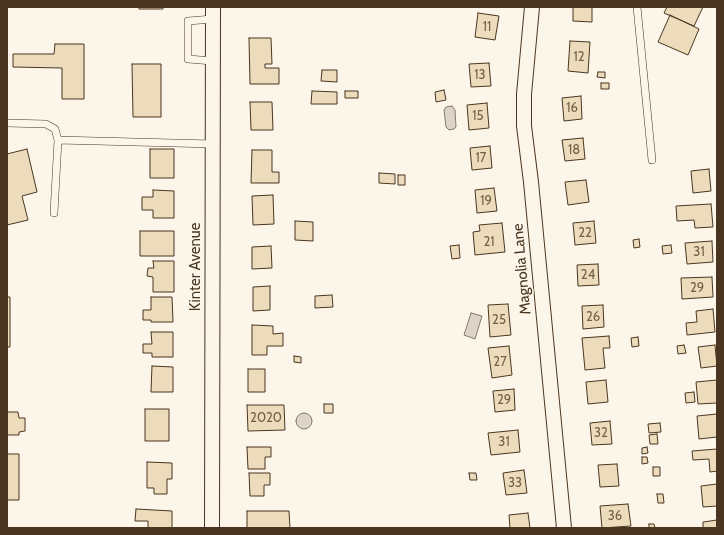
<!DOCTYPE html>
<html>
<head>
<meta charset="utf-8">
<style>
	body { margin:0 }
	#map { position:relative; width:724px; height:535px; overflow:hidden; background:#fbf6e9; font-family:Cabin,sans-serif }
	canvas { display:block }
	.frame { position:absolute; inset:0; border:8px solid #4a3520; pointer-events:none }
</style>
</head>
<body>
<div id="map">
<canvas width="724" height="535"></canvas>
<div class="frame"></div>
</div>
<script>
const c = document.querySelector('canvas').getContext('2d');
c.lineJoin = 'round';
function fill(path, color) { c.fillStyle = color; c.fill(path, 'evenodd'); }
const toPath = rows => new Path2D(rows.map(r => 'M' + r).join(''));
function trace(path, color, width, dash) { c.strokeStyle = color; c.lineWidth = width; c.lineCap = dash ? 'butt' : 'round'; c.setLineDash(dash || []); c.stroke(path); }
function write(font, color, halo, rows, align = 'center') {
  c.font = font + ' Cabin,sans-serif'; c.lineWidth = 3; c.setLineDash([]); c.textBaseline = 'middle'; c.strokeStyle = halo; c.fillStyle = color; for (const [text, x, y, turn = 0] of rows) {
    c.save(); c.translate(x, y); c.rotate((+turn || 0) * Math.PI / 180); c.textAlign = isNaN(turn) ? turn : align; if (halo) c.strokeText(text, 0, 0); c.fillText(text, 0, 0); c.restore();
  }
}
const water = toPath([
	[452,106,455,110,456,127,454,129,449,130,446,127,444,110,446,107,452,106],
	[471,313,482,316,475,339,464,335,471,313],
	'296 421a8 8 0 1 1 16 0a8 8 0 1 1-16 0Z'
]);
fill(water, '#dcd4c6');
trace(water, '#887966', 1);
const building = toPath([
	[139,7,163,7,163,9,139,9,139,7],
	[573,7,592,7,592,22,573,21,573,7],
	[667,7,703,7,694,26,664,13,667,7],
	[478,13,499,16,495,40,475,37,478,13],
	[670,15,699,29,688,55,658,42,670,15],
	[249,38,271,38,272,64,265,64,265,68,279,68,279,84,250,84,249,38],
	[570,41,590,42,588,73,568,71,570,41],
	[55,44,84,44,84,99,62,99,62,68,13,67,13,54,54,54,55,44],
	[489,63,491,86,471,87,469,64,489,63],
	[132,64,161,64,161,117,133,117,132,64],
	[322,70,337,70,337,82,321,81,322,70],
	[598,72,605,72,605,78,597,77,598,72],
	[601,83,609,83,609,89,601,89,601,83],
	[444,90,446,100,436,102,435,92,444,90],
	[312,91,337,92,337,104,311,104,312,91],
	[345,91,358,91,358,98,345,98,345,91],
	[581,96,582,119,564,121,562,98,581,96],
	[250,102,272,102,273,130,251,130,250,102],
	[487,103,489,128,469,130,467,105,487,103],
	[583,138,585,159,565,161,562,140,583,138],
	[490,146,492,168,472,170,470,148,490,146],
	[27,149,37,192,22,196,28,220,7,225,7,154,27,149],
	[150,149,174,149,174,178,150,178,150,149],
	[252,150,272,150,272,172,279,172,279,183,251,183,252,150],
	[709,169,711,191,693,193,691,171,709,169],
	[379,173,395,174,395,184,379,183,379,173],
	[398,175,405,175,405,185,398,185,398,175],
	[586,180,589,202,568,205,565,182,586,180],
	[494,188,497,211,477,213,475,190,494,188],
	[153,190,174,191,174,218,153,218,153,210,142,210,142,197,153,197,153,190],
	[273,195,274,224,253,225,252,196,273,195],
	[711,204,713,227,695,228,694,220,677,221,676,206,711,204],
	[295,221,313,222,313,241,295,240,295,221],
	[594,221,596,243,575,245,573,223,594,221],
	[502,223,505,252,475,255,473,232,480,231,479,225,502,223],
	[140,231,174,231,174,256,140,256,140,231],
	[639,239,640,247,634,248,633,240,639,239],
	[712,241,713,262,687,264,685,243,712,241],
	[459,245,460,258,452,259,450,246,459,245],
	[671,245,672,253,663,254,662,246,671,245],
	[271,246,272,268,252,269,252,247,271,246],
	[153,261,174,261,174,292,153,292,153,277,147,276,148,268,154,268,153,261],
	[598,264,599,285,578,286,577,265,598,264],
	[712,277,713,297,682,299,681,278,712,277],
	[270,286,270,310,253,311,253,287,270,286],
	[332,295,333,307,315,308,315,296,332,295],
	[7,297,10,297,10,347,7,347,7,297],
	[151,297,172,297,173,322,151,322,151,320,143,320,143,310,151,310,151,297],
	[508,304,511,335,490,337,488,305,508,304],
	[603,305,604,327,583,329,582,306,603,305],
	[713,309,715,332,687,335,686,323,697,322,696,311,713,309],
	[252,325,273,326,273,334,283,333,283,346,267,346,267,355,252,355,252,325],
	[151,332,173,332,173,357,152,357,152,353,143,353,143,344,152,344,151,332],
	[609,336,610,348,603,348,605,368,585,370,582,338,609,336],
	[638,337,639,346,632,347,631,338,638,337],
	[684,345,686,353,678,354,677,346,684,345],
	[715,345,717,366,701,368,698,347,715,345],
	[509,346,512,375,492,378,488,348,509,346],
	[294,356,301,357,301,363,294,362,294,356],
	[152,366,173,367,173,392,151,392,152,366],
	[248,369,265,369,265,392,248,392,248,369],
	[606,380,608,402,588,404,586,382,606,380],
	[717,380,717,403,698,404,696,382,717,380],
	[514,389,515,410,495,412,493,391,514,389],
	[694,392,695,402,686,403,685,393,694,392],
	[324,404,333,404,333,413,324,413,324,404],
	[247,405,284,405,285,430,248,431,247,405],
	[145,409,169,409,169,441,145,441,145,409],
	[7,412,18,412,19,418,25,418,25,431,19,432,19,435,7,435,7,412],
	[717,414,717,437,699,439,697,416,717,414],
	[610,421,612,444,592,445,590,423,610,421],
	[660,423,661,432,649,433,648,424,660,423],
	[518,430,520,452,491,455,488,433,518,430],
	[657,434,658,444,650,444,649,435,657,434],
	[247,447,271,447,271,457,265,457,265,469,248,469,247,447],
	[647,447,648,453,642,454,642,448,647,447],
	[717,449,717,471,710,472,709,459,693,460,692,451,717,449],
	[7,454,19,454,19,500,7,500,7,454],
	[642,457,647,457,648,463,642,464,642,457],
	[147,462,172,463,172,479,167,479,167,494,154,494,154,488,147,488,147,462],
	[617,464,619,486,600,487,598,465,617,464],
	[653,467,660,467,660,476,653,476,653,467],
	[524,470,527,493,506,495,503,473,524,470],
	[249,473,270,473,270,485,264,485,264,496,250,496,249,473],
	[469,473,476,473,477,480,470,480,469,473],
	[717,484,717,506,703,507,701,486,717,484],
	[657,494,663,494,664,503,658,503,657,494],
	[628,504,631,526,602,528,600,506,628,504],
	[136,509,172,511,172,528,148,528,148,521,135,521,136,509],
	[247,511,289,511,290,528,247,528,247,511],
	[528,513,530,528,510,528,509,515,528,513],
	[717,520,717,528,703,528,703,522,717,520],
	[649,524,654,524,655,528,649,528,649,524]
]);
fill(building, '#ecdcbc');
trace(building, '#4a3520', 1);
const lane = toPath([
	[637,7,652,160],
	[213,61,188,59,188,21,213,19],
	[7,123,46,124,55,129,58,140,54,213],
	[58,140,213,144]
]);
const street = toPath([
	[532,7,524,94,524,126,531,182,564,528],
	[212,528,213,7]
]);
trace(lane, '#4a3520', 8);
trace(street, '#4a3520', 16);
trace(lane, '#fbf6e9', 7);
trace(street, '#fbf6e9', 14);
write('13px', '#725f47', null, [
	["11",487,27],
	["12",579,57],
	["13",480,75],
	["16",572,108],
	["15",478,116],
	["18",574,150],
	["17",481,158],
	["19",486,201],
	["22",585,233],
	["21",489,242],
	["31",699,252],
	["24",588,275],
	["29",697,288],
	["26",593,317],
	["25",499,320],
	["27",500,362],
	["29",504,400],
	["2020",266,418],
	["32",601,433],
	["31",504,442],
	["33",515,483],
	["36",615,516]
]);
write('15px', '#4a3520', '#fbf6e9', [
	["Kinter Avenue",196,267,-90],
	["Magnolia Lane",522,269,-95]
]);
</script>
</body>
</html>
